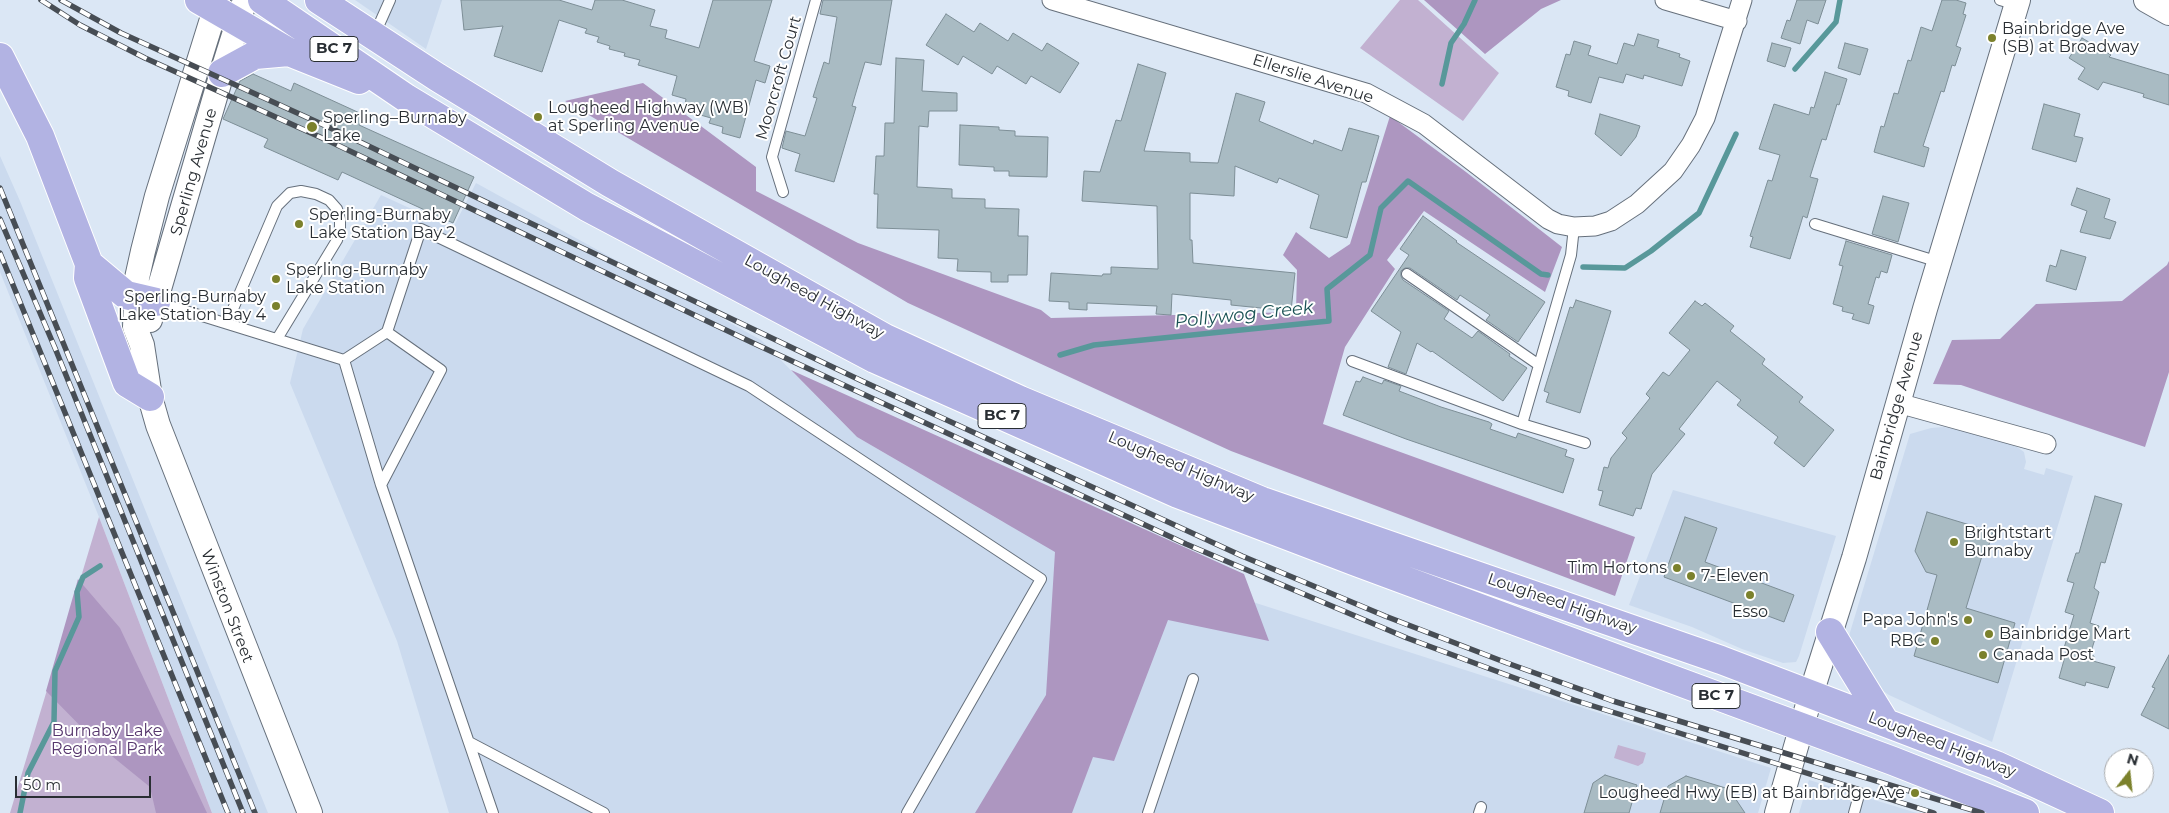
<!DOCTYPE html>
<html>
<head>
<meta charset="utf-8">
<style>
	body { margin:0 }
	#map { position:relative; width:2169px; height:813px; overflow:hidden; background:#dbe7f5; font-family:Montserrat,sans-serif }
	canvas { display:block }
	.north { position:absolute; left:2104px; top:748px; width:50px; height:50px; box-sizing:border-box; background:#fff; border:1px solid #a9abad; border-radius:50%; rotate:16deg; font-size:14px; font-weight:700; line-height:20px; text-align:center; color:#292e33 }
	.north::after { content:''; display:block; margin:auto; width:18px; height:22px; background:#7b812c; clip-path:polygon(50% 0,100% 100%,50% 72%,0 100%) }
	.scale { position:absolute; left:15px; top:776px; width:136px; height:22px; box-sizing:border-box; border:2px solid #292e33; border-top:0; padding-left:6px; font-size:15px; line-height:18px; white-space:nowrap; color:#292e33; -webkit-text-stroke:4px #fff; paint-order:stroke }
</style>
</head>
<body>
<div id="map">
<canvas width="2169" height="813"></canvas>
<div class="north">N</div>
<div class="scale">50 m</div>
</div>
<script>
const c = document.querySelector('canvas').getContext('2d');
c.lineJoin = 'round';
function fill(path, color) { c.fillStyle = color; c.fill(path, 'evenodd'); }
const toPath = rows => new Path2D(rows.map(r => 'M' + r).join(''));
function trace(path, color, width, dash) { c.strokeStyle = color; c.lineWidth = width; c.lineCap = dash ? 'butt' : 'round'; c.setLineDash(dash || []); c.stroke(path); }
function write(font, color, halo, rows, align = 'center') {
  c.font = font + ' Montserrat,sans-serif'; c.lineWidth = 4; c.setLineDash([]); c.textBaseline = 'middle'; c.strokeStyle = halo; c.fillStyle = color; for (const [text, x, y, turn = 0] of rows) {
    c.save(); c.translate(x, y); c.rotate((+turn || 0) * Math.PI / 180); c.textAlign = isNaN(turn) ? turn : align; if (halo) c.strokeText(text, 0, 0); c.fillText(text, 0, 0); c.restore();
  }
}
fill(toPath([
	[355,0,442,0,426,49],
	[0,156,20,201,268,813,212,813,99,517,0,272],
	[476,183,761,340,857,437,1003,522,1771,768,1758,813,449,813,397,641,290,383,303,329,381,195,453,228],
	[1943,427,1968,431,2014,445,2024,452,2026,462,2024,469,2044,475,2046,468,2073,476,1992,742,1889,695,1879,688,1848,639,1910,434,1931,428],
	[1673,490,1836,536,1799,656,1796,662,1783,663,1742,649,1692,627,1629,605],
	[1809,780,1917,813,1799,813]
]), '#cbdaee');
fill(toPath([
	[1400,0,1418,0,1499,73,1463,121,1360,48],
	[99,517,212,813,10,813],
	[1618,745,1646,753,1643,763,1638,766,1614,758]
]), '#c2b1d1');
fill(toPath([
	[1424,0,1561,0,1541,9,1485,54],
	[643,83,756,167,756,191,858,243,1041,310,1051,318,1296,312,1297,270,1283,255,1296,232,1329,258,1350,244,1390,116,1466,172,1562,247,1545,292,1424,211,1387,260,1395,269,1345,347,1323,424,1635,537,1615,596,1231,451,908,303,565,101],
	[2169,261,2169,372,2145,447,1961,385,1933,384,1952,340,2000,339,2036,304,2122,301,2167,265],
	[791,370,1244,574,1269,641,1168,620,1114,761,1093,757,1072,813,975,813,1046,695,1055,552,857,437],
	[78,579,120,628,207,813,156,813,150,787,102,748,46,691]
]), '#ad96c0');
trace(toPath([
	[1795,69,1836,22,1840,0],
	[1442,84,1451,43,1464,24,1475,0],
	[1583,267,1625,268,1651,251,1699,213,1736,134],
	[1060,355,1094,345,1329,321,1327,289,1370,255,1381,208,1408,181,1541,274,1548,275],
	[20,813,28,773,54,722,55,671,79,617,77,592,83,577,100,566]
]), '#58989a', 5.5);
const building = toPath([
	[461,0,559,0,592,10,595,0,622,0,655,10,650,26,667,30,665,38,699,48,713,0,772,0,754,61,770,66,765,83,756,80,740,138,722,133,723,127,709,123,711,118,697,114,699,109,685,105,686,99,672,95,677,76,638,65,640,60,624,56,625,53,609,49,610,46,597,42,599,37,585,33,587,29,559,20,542,72,494,56,503,26,464,30,461,0],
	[823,0,892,0,881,65,865,62,852,106,856,107,834,182,795,171,800,154,782,148,786,131,805,136,817,98,813,97,824,62,829,64,837,17,820,14,823,0],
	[1797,0,1826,0,1818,24,1807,20,1800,44,1781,38,1787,20,1790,21,1797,0],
	[1942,0,1956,0,1966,3,1963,14,1966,15,1956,46,1961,48,1955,66,1952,65,1944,92,1941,91,1923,146,1929,148,1924,167,1874,152,1881,126,1884,127,1894,93,1898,94,1908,60,1911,61,1921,27,1932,31,1942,0],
	[946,14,974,32,980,23,1008,41,1013,33,1042,51,1047,43,1079,63,1060,93,1031,76,1026,84,997,66,992,74,963,56,958,65,926,45,946,14],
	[1638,34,1659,40,1657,47,1680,54,1679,57,1690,61,1682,86,1644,75,1643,79,1626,74,1623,83,1599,77,1591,103,1568,96,1569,91,1556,87,1566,54,1570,55,1574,41,1591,46,1588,55,1617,64,1624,43,1634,46,1638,34],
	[2082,38,2111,55,2109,57,2169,75,2169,105,2143,97,2144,94,2103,82,2098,90,2078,79,2085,68,2069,58,2082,38],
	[1772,43,1791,48,1785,67,1767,61,1772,43],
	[1845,43,1868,49,1860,75,1838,68,1845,43],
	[896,58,924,60,922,91,957,93,957,111,929,111,928,127,919,126,917,187,952,189,952,198,985,199,985,208,1019,209,1018,236,1028,236,1027,275,1008,275,1008,282,991,282,991,272,957,271,958,259,938,258,939,230,877,228,878,194,874,194,876,156,884,156,885,123,894,123,896,58],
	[1138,64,1166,73,1144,151,1190,153,1190,162,1218,163,1236,93,1265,102,1259,121,1313,144,1314,140,1342,151,1349,128,1379,136,1366,182,1362,182,1347,238,1310,228,1319,195,1279,178,1277,183,1235,166,1234,196,1190,193,1190,240,1192,240,1193,263,1295,273,1291,311,1231,305,1231,300,1172,294,1171,315,1156,314,1157,306,1087,303,1087,310,1069,309,1069,302,1049,301,1051,273,1102,276,1103,274,1111,274,1111,267,1158,269,1157,206,1082,201,1084,171,1100,172,1116,120,1121,121,1138,64],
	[1825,72,1847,79,1839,105,1837,104,1826,140,1822,139,1810,177,1818,179,1807,218,1803,216,1790,259,1750,247,1753,237,1750,236,1768,180,1772,181,1780,155,1759,149,1774,104,1809,115,1811,107,1814,108,1825,72],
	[253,74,291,91,294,83,364,115,359,125,474,177,453,223,342,172,338,180,264,147,268,139,223,119,240,81,253,74],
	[2044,104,2080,114,2074,136,2083,138,2076,162,2032,149,2044,104],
	[1600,114,1640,126,1636,137,1621,156,1595,134,1600,114],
	[960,125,999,127,999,130,1015,131,1015,136,1048,137,1047,177,1009,176,1009,171,994,171,994,167,959,165,960,125],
	[2077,188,2110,199,2104,218,2116,222,2110,239,2080,232,2087,211,2071,205,2077,188],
	[1883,196,1909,203,1898,242,1872,234,1883,196],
	[1423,216,1457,241,1456,242,1545,302,1518,342,1486,320,1490,315,1460,295,1457,300,1410,268,1405,268,1401,271,1401,276,1403,280,1449,311,1444,319,1472,338,1478,331,1510,354,1509,356,1527,368,1503,401,1432,351,1431,352,1417,343,1406,374,1388,367,1401,332,1371,311,1409,255,1400,249,1423,216],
	[1846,241,1892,255,1887,273,1881,271,1879,278,1876,277,1868,304,1874,306,1869,324,1852,319,1854,314,1842,311,1843,307,1833,304,1843,266,1839,265,1846,241],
	[2061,250,2086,257,2076,290,2046,281,2050,265,2056,267,2061,250],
	[1576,300,1611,311,1580,413,1546,402,1549,393,1544,391,1570,307,1573,308,1576,300],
	[1695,301,1702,306,1705,303,1734,326,1730,331,1765,359,1762,364,1803,397,1799,402,1834,430,1804,467,1774,443,1778,437,1737,405,1741,400,1717,381,1679,429,1685,434,1652,474,1641,509,1636,508,1633,516,1599,505,1603,491,1598,490,1604,467,1608,468,1611,458,1627,438,1622,433,1650,398,1646,394,1663,372,1669,376,1690,350,1669,333,1695,301],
	[1363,377,1382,384,1384,380,1401,386,1399,391,1441,407,1489,422,1492,424,1490,429,1516,438,1518,433,1567,450,1565,456,1574,459,1563,493,1406,439,1343,415,1356,381,1360,382,1363,377],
	[2095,496,2122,504,2105,563,2101,562,2094,588,2099,592,2090,623,2099,626,2090,655,2094,656,2093,661,2115,667,2108,688,2086,682,2085,686,2059,678,2067,649,2064,648,2074,615,2065,612,2074,583,2067,581,2076,553,2079,553,2095,496],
	[1927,512,1993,532,1985,557,1982,556,1966,608,2015,623,1998,683,1914,656,1937,575,1926,572,1915,551,1927,512],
	[1685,517,1717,528,1705,562,1794,595,1784,622,1664,577,1685,517],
	[2169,655,2169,729,2141,715,2155,688,2152,687,2169,655],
	[1605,775,1637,785,1629,813,1584,813,1593,783,1605,775],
	[1686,776,1729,789,1745,813,1660,813,1668,786,1686,776]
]);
fill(building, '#a9bbc3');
trace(building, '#7d8e96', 1);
const service = toPath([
	[2000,0,2017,5],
	[374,36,390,0],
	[783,192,772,157,816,0],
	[1815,224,1939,262],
	[1407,274,1539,365],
	[157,302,344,360,387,332,421,229,749,386,1041,579,907,813],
	[227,323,277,206,290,193,301,191,316,194,329,200,337,209,340,219,340,230,337,240,277,339],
	[344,360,381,485,493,813],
	[1352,361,1522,424,1585,443],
	[1522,424,1571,255,1574,227],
	[381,485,441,370,387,332],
	[469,742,604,813],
	[1148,813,1193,679],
	[1479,813,1481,807],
	[1854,813,1859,795]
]);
const minor = toPath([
	[1052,0,1366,93,1424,124,1548,219,1558,224,1574,227,1595,226,1611,221,1637,204,1673,171,1691,145,1705,118,1742,0],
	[1665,0,1737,21],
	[1898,403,2046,444]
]);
const tertiary = toPath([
	[218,0,157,196,143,251,137,278,135,327,142,345,150,397,158,425,310,813],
	[2146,0,2169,13],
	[150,320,222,73,245,0],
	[1777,813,1811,694,1854,558,1925,309,2018,0]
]);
const primary = toPath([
	[199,0,289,52,359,80],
	[262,0,406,98,587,207,875,359,1178,494,1356,562,1893,761,2025,813],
	[319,0,437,77,610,183,885,338,1020,400,1262,501,1721,660,1996,765,2100,813],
	[0,57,40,136,89,264,88,278,127,383,150,397],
	[222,73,255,55,289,52],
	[89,264,126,295,156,302],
	[1830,632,1885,722]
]);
trace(service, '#66707c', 12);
trace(minor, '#66707c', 21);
trace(tertiary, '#66707c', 26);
trace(primary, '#fff', 30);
trace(service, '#fff', 10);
trace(minor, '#fff', 19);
trace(tertiary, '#fff', 24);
trace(primary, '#b2b3e3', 28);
const rail = toPath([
	[41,0,80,25,145,58,331,142,751,342,1186,544,1407,638,1574,700,1934,813],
	[61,0,121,33,337,131,862,381,1242,556,1385,616,1507,663,1613,701,1982,813],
	[0,188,255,813],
	[0,219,55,348,243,813],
	[0,253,228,813]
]);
trace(rail, '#474d54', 5.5);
trace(rail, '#fff', 4, [11]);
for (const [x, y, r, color] of [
	[1992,38,5,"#7b812c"],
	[538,117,5,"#7b812c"],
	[312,127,6,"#7b812c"],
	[299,224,5,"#7b812c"],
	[276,279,5,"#7b812c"],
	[276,306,5,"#7b812c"],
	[1954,542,5,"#7b812c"],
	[1677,568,5,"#7b812c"],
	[1691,576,5,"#7b812c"],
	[1750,595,5,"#7b812c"],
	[1968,620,5,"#7b812c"],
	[1989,634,5,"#7b812c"],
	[1935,641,5,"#7b812c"],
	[1983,655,5,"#7b812c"],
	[1915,793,5,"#7b812c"]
]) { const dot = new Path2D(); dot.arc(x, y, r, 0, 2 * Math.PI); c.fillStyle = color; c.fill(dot); trace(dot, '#fff', 2); }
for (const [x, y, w] of [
	[334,49,48],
	[1002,416,48],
	[1716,696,48]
]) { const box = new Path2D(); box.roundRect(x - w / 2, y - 12.5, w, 25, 4); c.fillStyle = '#fff'; c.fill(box); trace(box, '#292e33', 1); }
write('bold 15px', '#292e33', null, [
	["BC 7",334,49],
	["BC 7",1002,416],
	["BC 7",1716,696]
]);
write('16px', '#292e33', '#fff', [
	["Bainbridge Ave",2002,29],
	["(SB) at Broadway",2002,47],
	["Lougheed Highway (WB)",548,108],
	["at Sperling Avenue",548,126],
	["Sperling–Burnaby",323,118],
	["Lake",323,136],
	["Sperling-Burnaby",309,215],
	["Lake Station Bay 2",309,233],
	["Sperling-Burnaby",286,270],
	["Lake Station",286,288],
	["Sperling-Burnaby",266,297,"right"],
	["Lake Station Bay 4",266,315,"right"],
	["Brightstart",1964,533],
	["Burnaby",1964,551],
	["Tim Hortons",1667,568,"right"],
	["7-Eleven",1701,576],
	["Esso",1750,612,"center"],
	["Papa John's",1958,620,"right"],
	["Bainbridge Mart",1999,634],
	["RBC",1925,641,"right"],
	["Canada Post",1993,655],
	["Lougheed Hwy (EB) at Bainbridge Ave",1905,793,"right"]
], 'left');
write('16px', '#292e33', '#fff', [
	["Moorcroft Court",779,78,-74],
	["Ellerslie Avenue",1313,79,18],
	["Sperling Avenue",194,172,-74],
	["Lougheed Highway",814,297,29],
	["Bainbridge Avenue",1897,406,-74],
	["Lougheed Highway",1181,467,23],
	["Lougheed Highway",1562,604,19],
	["Winston Street",227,606,69],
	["Lougheed Highway",1942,745,21]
]);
write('16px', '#56366d', '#fff', [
	["Burnaby Lake",107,731],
	["Regional Park",107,749]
]);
write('italic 18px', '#185153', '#fff', [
	["Pollywog Creek",1244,315,-6]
]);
</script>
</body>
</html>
